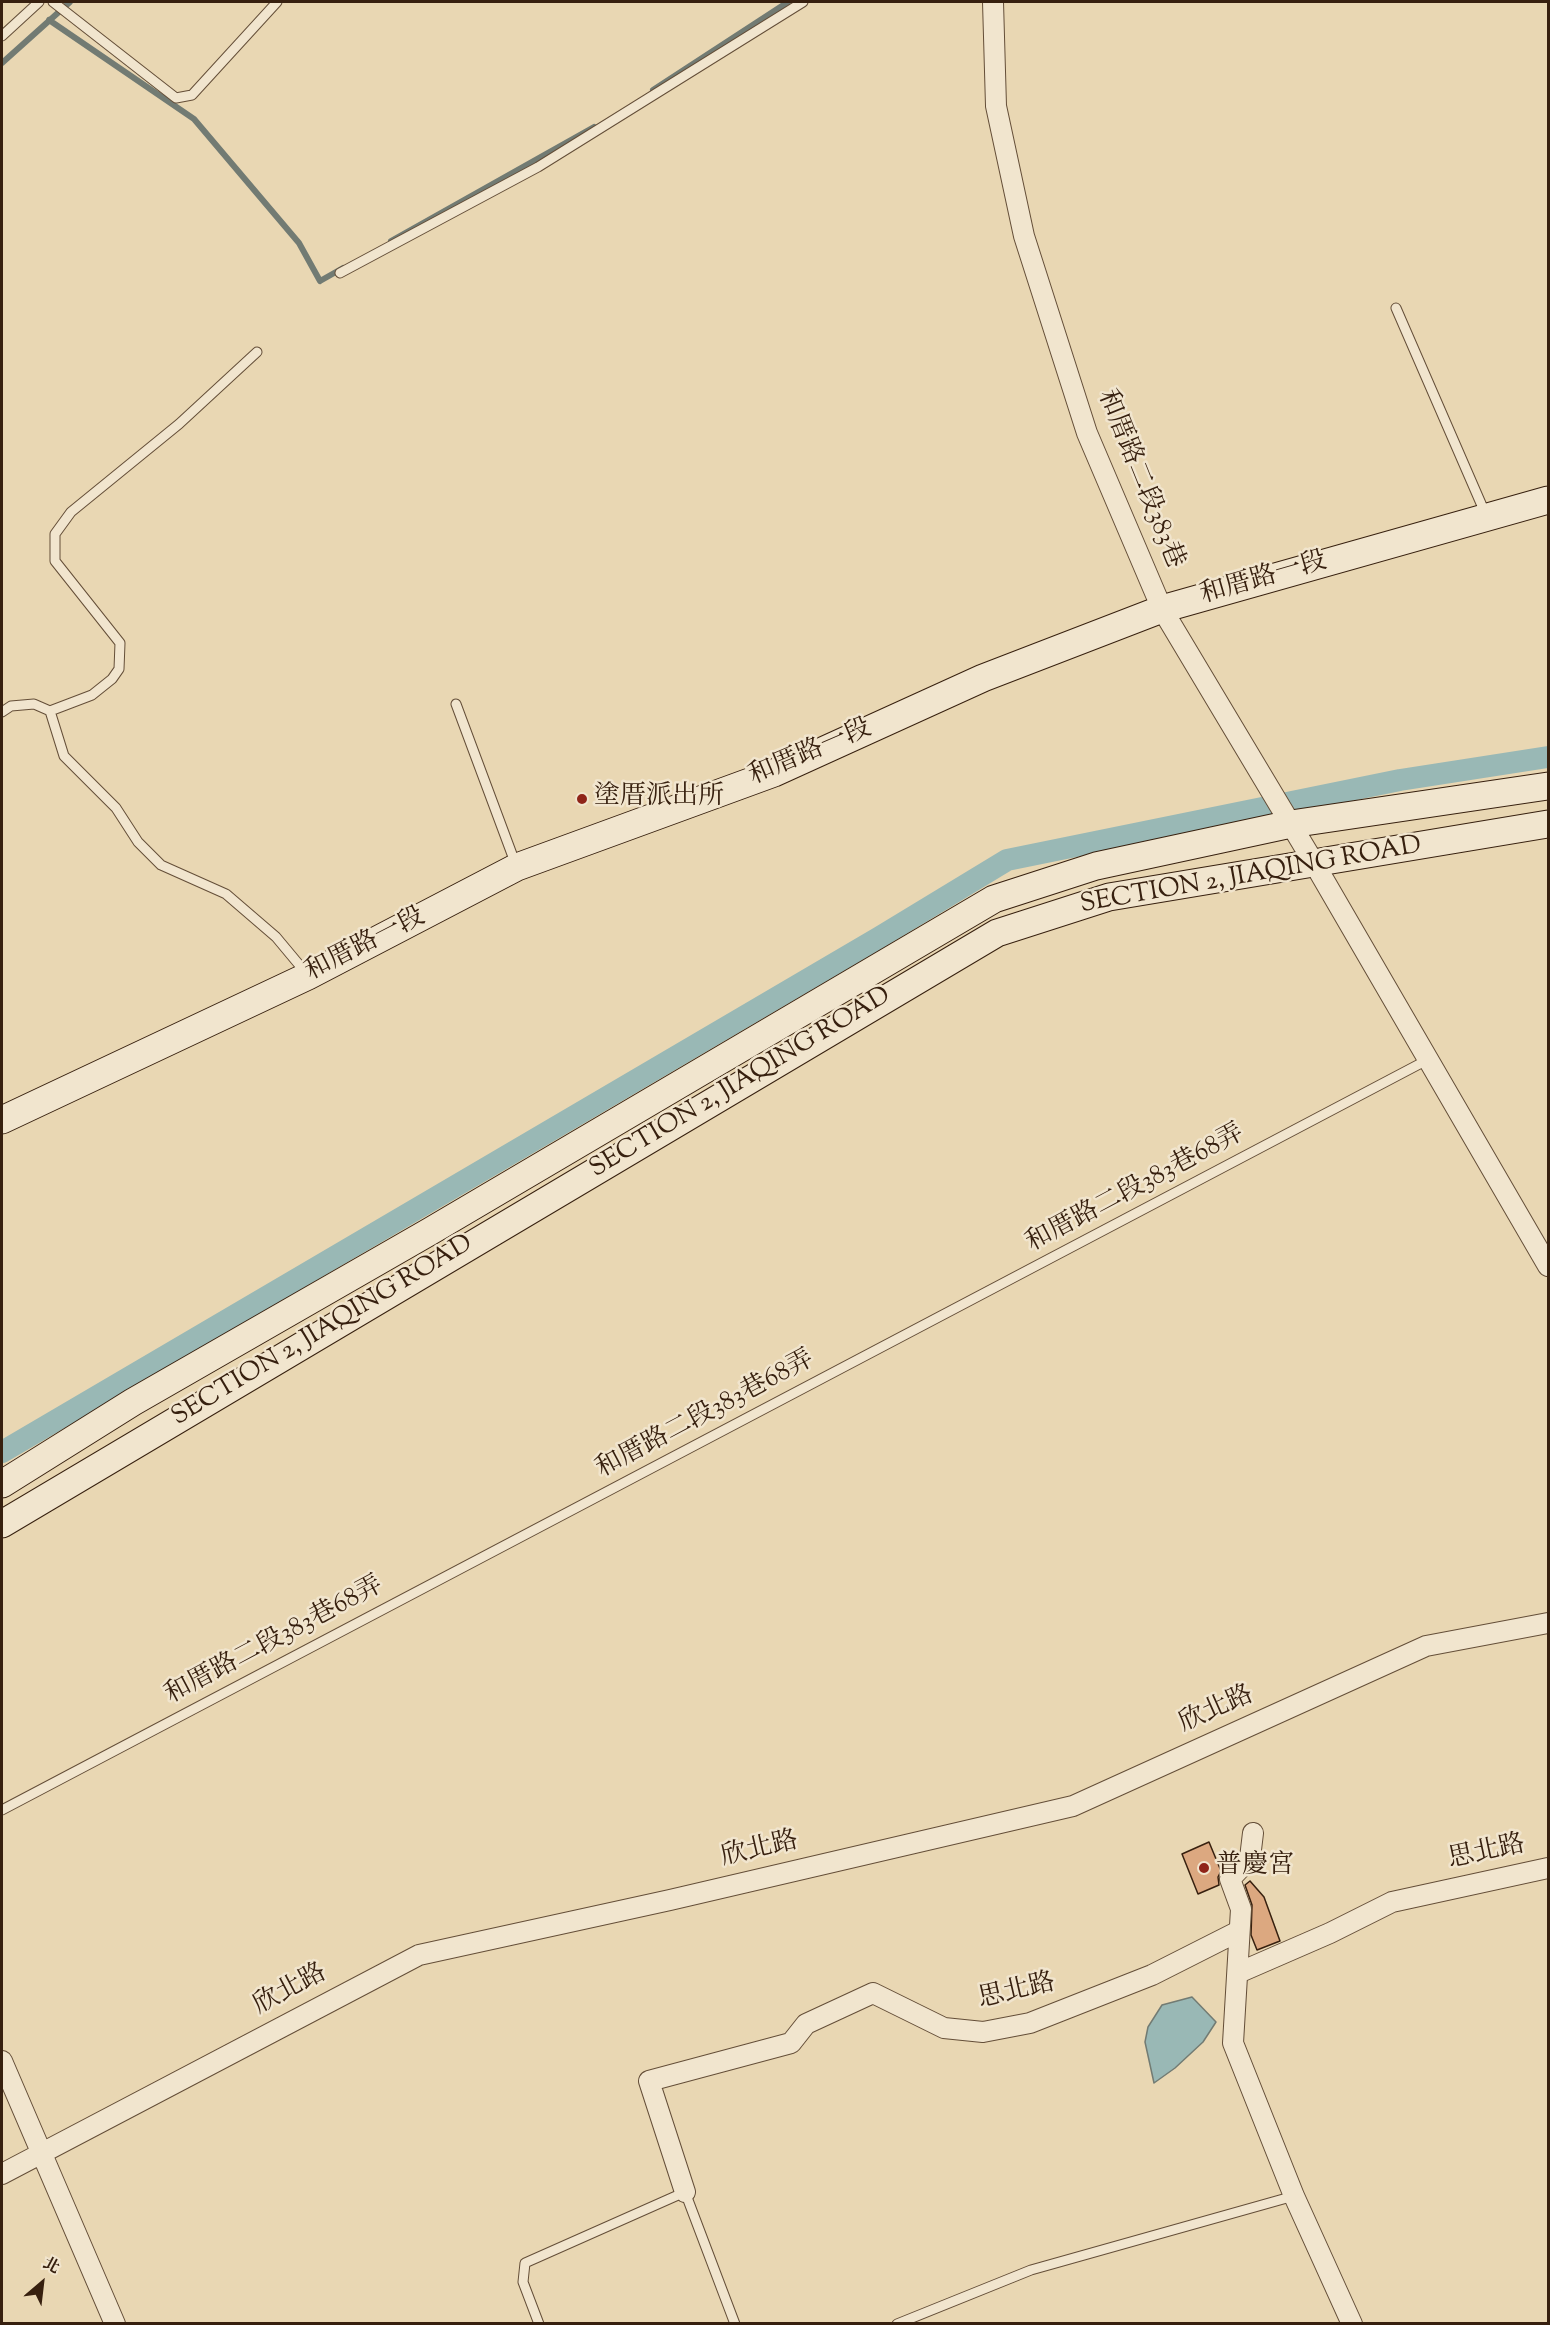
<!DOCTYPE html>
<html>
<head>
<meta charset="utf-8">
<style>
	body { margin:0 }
	#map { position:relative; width:1550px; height:2325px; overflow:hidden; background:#e9d7b3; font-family:"Sorts Mill Goudy","Noto Serif TC",serif }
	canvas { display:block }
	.frame { position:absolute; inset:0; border:3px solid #37200f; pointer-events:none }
	.north { position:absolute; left:12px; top:2253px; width:60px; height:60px; -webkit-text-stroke:4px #f1e5ce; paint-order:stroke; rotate:28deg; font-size:16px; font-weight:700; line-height:24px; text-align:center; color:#37200f }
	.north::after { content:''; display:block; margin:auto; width:21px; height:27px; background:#37200f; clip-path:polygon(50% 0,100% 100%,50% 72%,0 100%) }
</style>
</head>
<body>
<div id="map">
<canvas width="1550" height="2325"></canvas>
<div class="frame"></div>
<div class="north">北</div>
</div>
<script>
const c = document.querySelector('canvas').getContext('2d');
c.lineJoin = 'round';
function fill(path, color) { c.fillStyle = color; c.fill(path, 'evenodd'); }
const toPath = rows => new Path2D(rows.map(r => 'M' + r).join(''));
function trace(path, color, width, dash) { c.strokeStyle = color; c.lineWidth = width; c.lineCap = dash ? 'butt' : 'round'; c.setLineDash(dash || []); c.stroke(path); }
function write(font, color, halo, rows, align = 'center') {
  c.font = font + ' "Sorts Mill Goudy","Noto Serif TC",serif'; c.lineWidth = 5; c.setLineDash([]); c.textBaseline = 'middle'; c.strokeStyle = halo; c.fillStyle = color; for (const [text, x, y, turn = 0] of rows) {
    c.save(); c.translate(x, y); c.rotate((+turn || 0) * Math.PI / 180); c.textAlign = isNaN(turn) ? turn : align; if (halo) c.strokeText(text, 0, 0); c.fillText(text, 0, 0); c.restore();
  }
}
const water = toPath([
	[1192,1997,1216,2022,1203,2042,1175,2068,1154,2083,1145,2042,1148,2027,1162,2005,1192,1997]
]);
fill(water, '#99b8b5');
trace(water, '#727b73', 1.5);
trace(toPath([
	[49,20,194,119,299,243,320,281,343,268],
	[2,63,70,2],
	[653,90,788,2],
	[391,241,594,127]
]), '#727b73', 6);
trace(toPath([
	[2,1452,880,937,1007,860,1400,780,1548,757]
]), '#99b8b5', 22);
const building = toPath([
	[1209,1842,1221,1871,1218,1877,1219,1885,1198,1894,1182,1854,1209,1842],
	[1250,1881,1264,1897,1280,1941,1257,1950,1251,1935,1252,1905,1245,1885,1250,1881]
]);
fill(building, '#dca880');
trace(building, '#37200f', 1.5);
const lane = toPath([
	[53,2,176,98,192,95,277,2],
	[2,36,39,2],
	[340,273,538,167,803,2],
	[1396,308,1486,515],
	[456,704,516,865],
	[50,711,92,695,112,679,119,669,120,643,55,561,55,534,71,512,179,424,257,352],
	[2,712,11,706,34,704,50,711,64,756,116,808,138,842,161,865,226,894,276,937,306,973],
	[2,1810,1429,1059],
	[539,2324,523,2282,525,2263,685,2192,735,2324],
	[897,2324,1031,2270,1294,2196]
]);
const street = toPath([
	[993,2,996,106,1024,236,1087,433,1162,609,1314,863,1548,1266],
	[1253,1833,1250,1858,1230,1879,1241,1909,1233,2043,1294,2196,1352,2324],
	[1238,1973,1330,1933,1392,1902,1548,1868],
	[2,2061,115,2324],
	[2,2174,419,1955,670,1900,1073,1806,1426,1646,1548,1623],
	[685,2192,649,2081,791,2043,806,2024,873,1993,944,2028,983,2032,1030,2023,1152,1975,1239,1931]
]);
const secondary = toPath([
	[2,1120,308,976,517,867,774,773,983,678,1162,609,1548,500],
	[2,1484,133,1402,429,1232,994,899,1096,866,1291,824,1548,786],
	[2,1524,997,933,1109,897,1548,824]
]);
trace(lane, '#644e38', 11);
trace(street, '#644e38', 22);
trace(secondary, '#37200f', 29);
trace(lane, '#f1e5ce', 9);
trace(street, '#f1e5ce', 20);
trace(secondary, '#f1e5ce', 27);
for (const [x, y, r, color] of [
	[582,799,6,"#8f2418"],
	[1204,1868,6,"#8f2418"]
]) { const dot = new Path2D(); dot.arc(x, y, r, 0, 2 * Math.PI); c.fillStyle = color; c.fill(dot); trace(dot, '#f1e5ce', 2); }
write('26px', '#37200f', '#f1e5ce', [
	["和厝路二段383巷",1139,480,68],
	["和厝路一段",1264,580,-16],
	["和厝路一段",811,754,-23],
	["SECTION 2, JIAQING ROAD",1251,877,-10],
	["和厝路一段",366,946,-27],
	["SECTION 2, JIAQING ROAD",741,1084,-31],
	["和厝路二段383巷68弄",1136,1190,-28],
	["SECTION 2, JIAQING ROAD",323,1332,-31],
	["和厝路二段383巷68弄",706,1416,-28],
	["和厝路二段383巷68弄",275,1642,-28],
	["欣北路",1217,1711,-24],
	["欣北路",760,1851,-13],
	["思北路",1487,1854,-12],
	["欣北路",291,1991,-28],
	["思北路",1017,1993,-13]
]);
write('26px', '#37200f', '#f1e5ce', [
	["塗厝派出所",594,799],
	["普慶宮",1216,1868]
], 'left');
</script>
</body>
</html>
